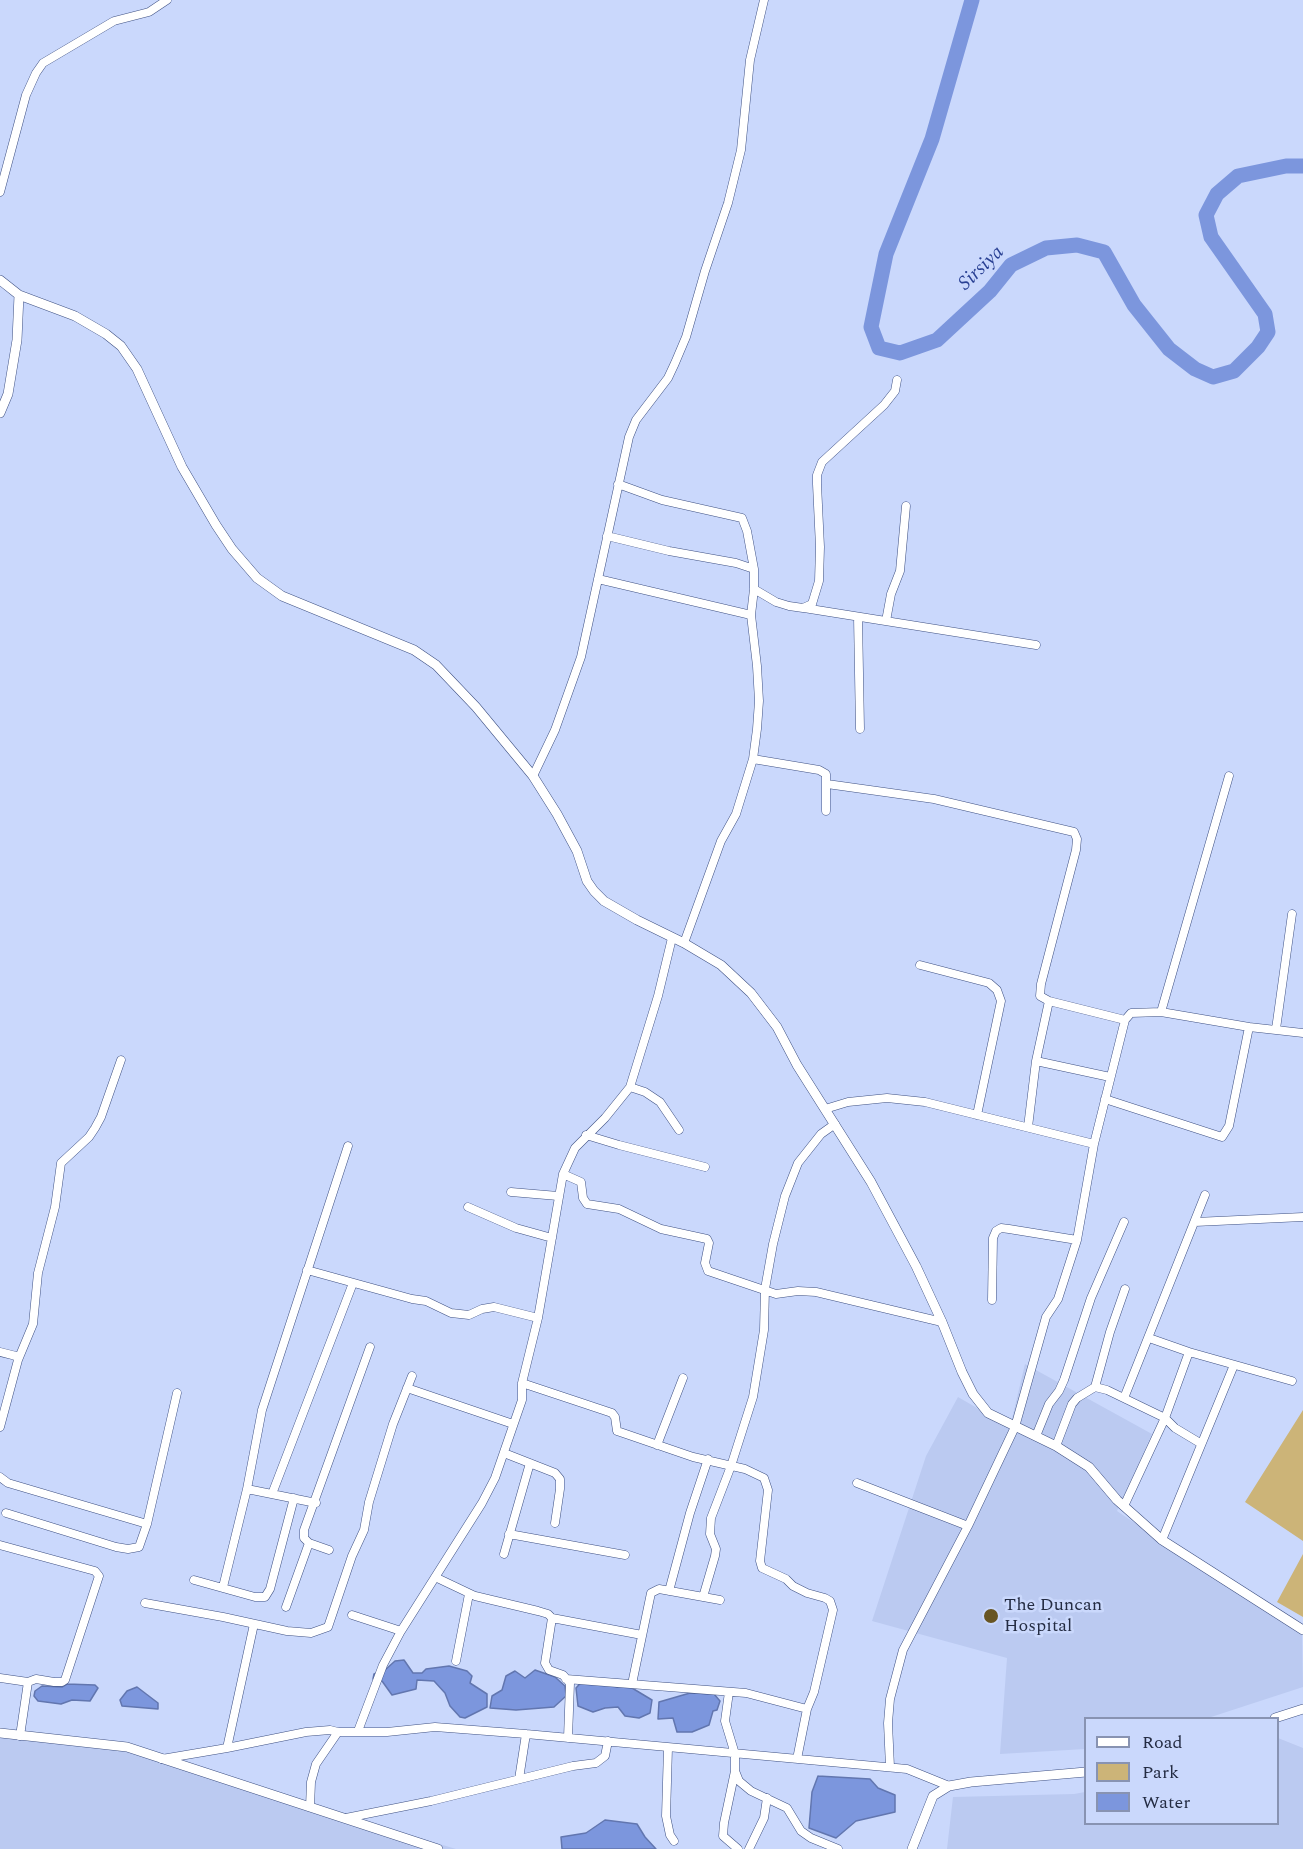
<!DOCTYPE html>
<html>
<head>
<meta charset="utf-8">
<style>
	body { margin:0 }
	#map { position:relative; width:1303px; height:1849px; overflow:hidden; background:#cad8fc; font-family:Spectral,serif }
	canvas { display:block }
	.legend { position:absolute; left:1084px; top:1717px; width:195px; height:108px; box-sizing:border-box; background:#cad8fc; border:2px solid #8893b2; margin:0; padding:8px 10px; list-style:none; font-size:18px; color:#242c43 }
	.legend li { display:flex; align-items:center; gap:12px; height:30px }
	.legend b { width:30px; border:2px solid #8893b2 }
</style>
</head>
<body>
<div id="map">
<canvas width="1303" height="1849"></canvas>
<ul class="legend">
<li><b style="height:8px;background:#fff"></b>Road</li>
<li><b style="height:16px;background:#ccb478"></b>Park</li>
<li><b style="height:16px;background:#7c96dd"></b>Water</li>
</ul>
</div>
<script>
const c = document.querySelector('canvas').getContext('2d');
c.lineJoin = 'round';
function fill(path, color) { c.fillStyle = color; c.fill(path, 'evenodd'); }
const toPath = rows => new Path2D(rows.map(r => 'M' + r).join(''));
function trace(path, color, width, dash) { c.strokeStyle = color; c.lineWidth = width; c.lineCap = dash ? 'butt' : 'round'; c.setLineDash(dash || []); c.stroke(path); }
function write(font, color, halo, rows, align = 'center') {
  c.font = font + ' Spectral,serif'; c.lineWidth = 5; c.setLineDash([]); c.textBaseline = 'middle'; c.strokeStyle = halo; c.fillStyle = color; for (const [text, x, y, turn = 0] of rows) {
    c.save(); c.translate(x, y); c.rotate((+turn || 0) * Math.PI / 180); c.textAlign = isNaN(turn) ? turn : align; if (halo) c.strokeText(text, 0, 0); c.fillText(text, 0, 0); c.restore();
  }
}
fill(toPath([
	[1025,1364,1152,1434,1117,1511,1302,1635,1303,1687,1208,1718,1086,1718,1085,1749,1000,1754,1007,1658,872,1621,926,1456,958,1397,1010,1427],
	[0,1734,128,1750,456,1849,0,1849],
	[1278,1738,1303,1748,1303,1849,947,1849,953,1797,1074,1794,1085,1792,1086,1824,1278,1824]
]), '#bbcaf1');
fill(toPath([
	[1303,1410,1303,1541,1245,1502],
	[1303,1554,1303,1617,1277,1602]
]), '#ccb478');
const water = toPath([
	[404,1660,413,1673,422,1673,426,1669,449,1666,467,1671,472,1676,470,1683,487,1694,487,1707,465,1718,460,1717,450,1706,445,1693,434,1681,417,1680,416,1689,392,1695,382,1681,373,1679,374,1674,385,1670,395,1661,404,1660],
	[535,1670,555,1677,565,1686,566,1696,554,1707,516,1710,490,1708,492,1696,502,1690,506,1676,515,1671,525,1678,535,1670],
	[586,1677,617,1687,627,1685,652,1700,650,1713,639,1718,625,1716,618,1707,605,1708,593,1712,578,1706,576,1688,586,1677],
	[67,1684,95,1685,98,1688,90,1701,72,1700,61,1704,38,1701,34,1696,35,1691,42,1686,62,1687,67,1684],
	[137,1687,158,1703,158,1709,122,1706,120,1700,127,1691,137,1687],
	[690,1693,714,1694,720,1701,717,1710,713,1711,709,1725,692,1732,677,1732,673,1718,658,1719,659,1702,690,1693],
	[818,1776,870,1779,878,1788,895,1795,895,1812,856,1821,836,1838,809,1828,812,1792,818,1776],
	[605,1820,637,1824,645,1837,656,1849,562,1849,561,1837,586,1833,605,1820]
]);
fill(water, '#7c96dd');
trace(water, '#6276af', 1.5);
trace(toPath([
	[972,0,932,139,886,254,871,327,879,348,900,353,937,340,990,291,1011,265,1046,248,1077,245,1104,252,1134,305,1169,349,1195,369,1213,377,1234,371,1258,347,1268,332,1265,314,1211,237,1206,215,1217,194,1238,176,1286,166,1303,166]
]), '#7c96dd', 15);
const minor = toPath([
	[0,192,26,95,36,73,43,63,114,21,149,12,167,0],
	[618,484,662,500,742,518,747,531,754,569],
	[607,536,669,551,736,563,754,569,754,589,751,615,757,666,759,701,757,729,753,759,736,814,721,841,684,943],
	[598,579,751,615],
	[754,589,776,602,789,606,803,608,812,604,819,581,820,547,817,484,817,475,822,462,884,405,895,391,897,380],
	[804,608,1036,645],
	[858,617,860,729],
	[886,621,891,594,900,571,906,506],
	[753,759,819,770,826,774,826,811],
	[533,776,555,730,581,657,629,437,636,420,668,378,675,363,686,337,705,271,728,203,741,150,750,60,764,0],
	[827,784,934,799,1074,832,1077,839,1076,850,1041,984,1040,996,1049,1001,1125,1020],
	[920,965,989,983,997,990,1001,1001,977,1115],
	[1161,1012,1229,776],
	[1276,1029,1292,914],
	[1036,1061,1110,1077],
	[630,1087,645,1092,660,1102,679,1130],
	[1105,1099,1222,1137,1229,1126,1249,1027],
	[825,1109,848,1102,887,1098,925,1102,1094,1144],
	[1028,1127,1036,1061,1049,1001],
	[586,1135,619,1145,705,1167],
	[563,1174,581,1182,583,1198,587,1204,619,1209,661,1229,707,1239,709,1243,705,1263,708,1271,776,1294,798,1291,816,1292,942,1322],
	[511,1192,558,1196],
	[468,1207,516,1228,552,1238],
	[1195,1222,1303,1217],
	[307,1270,412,1299,426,1301,451,1313,469,1315,482,1309,494,1307,538,1318],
	[1125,1289,1110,1332,1095,1387,1107,1390,1165,1418,1175,1428,1200,1443],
	[992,1300,993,1238,996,1231,1001,1228,1009,1229,1077,1240],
	[1149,1338,1189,1352],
	[0,1352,16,1356,18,1360,0,1427],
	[18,1360,33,1324,38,1273,55,1207,61,1163,89,1137,95,1128,101,1117,121,1060],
	[522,1383,612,1413,615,1417,617,1431,620,1432,693,1457,745,1469,764,1478,768,1490,760,1561,762,1568,786,1579,793,1586,807,1593,825,1598,830,1601,833,1610,814,1692,807,1709,797,1759],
	[407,1388,513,1424],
	[1124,1398,1205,1195],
	[1036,1436,1049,1404,1059,1391,1064,1380,1091,1298,1124,1222],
	[657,1445,683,1378],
	[1056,1446,1072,1404,1077,1398,1095,1387],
	[504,1453,555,1473,560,1479,560,1489,555,1523],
	[0,1477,8,1483,147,1524],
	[857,1483,968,1526],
	[247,1489,316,1503],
	[272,1494,353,1283],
	[1124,1506,1165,1418,1189,1352,1292,1381],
	[6,1513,116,1547,128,1549,139,1547,147,1524,177,1393],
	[509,1534,625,1555],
	[1162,1540,1234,1365],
	[0,1545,95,1571,99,1576,65,1680,62,1682,54,1682,36,1679,28,1682,20,1736],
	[329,1550,309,1543,304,1538,304,1530,370,1347],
	[504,1554,530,1463],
	[435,1577,475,1596,538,1611,548,1614,552,1618,545,1663,549,1670,563,1675,570,1683,568,1738],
	[194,1580,255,1597,265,1597,270,1589,294,1498],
	[223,1587,247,1489,262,1410,348,1146],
	[669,1591,690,1513,708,1459],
	[703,1597,715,1556,716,1549,710,1534,711,1518,731,1466,753,1397,764,1330,765,1289,773,1244,785,1196,798,1163,821,1134,835,1124],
	[145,1603,223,1617,287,1631,311,1633,328,1627,352,1556,364,1530,369,1502,393,1424,412,1376],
	[286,1607,309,1543],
	[352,1615,401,1631],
	[552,1618,642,1635],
	[456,1661,469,1594],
	[0,1678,28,1682],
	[566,1679,746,1693,807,1709],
	[632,1684,651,1593,659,1589,720,1600],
	[729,1692,725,1721,735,1754,735,1771,739,1781,751,1791,787,1808,801,1831,811,1838,838,1849],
	[358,1731,383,1665,401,1631,482,1503,495,1478,522,1400,522,1383,538,1318,563,1174,575,1148,605,1118,630,1087,658,996,672,938],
	[227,1748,254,1624],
	[668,1748,666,1816,670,1835,674,1841],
	[162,1759,227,1748,306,1732,330,1730,338,1732],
	[890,1767,888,1723,890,1699,903,1650,968,1526,1015,1427,1046,1317,1058,1299,1077,1240,1094,1144,1125,1020,1131,1013,1161,1012,1249,1027,1303,1033],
	[735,1771,724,1823,723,1836,738,1849],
	[519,1779,526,1734],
	[310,1807,311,1782,316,1764,338,1732,387,1732,435,1727,526,1734,907,1769,949,1786],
	[346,1818,431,1801,573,1766,596,1763,605,1756,608,1741],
	[749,1849,764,1818,767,1798]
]);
const tertiary = toPath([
	[0,280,19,295,75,316,106,334,121,346,137,369,182,467,216,525,232,549,257,578,282,596,414,650,436,665,476,707,533,776,557,814,577,851,587,881,594,891,604,901,637,920,684,943,721,965,751,993,777,1027,797,1065,871,1182,916,1266,942,1322,962,1372,973,1394,988,1413,1056,1446,1089,1467,1117,1500,1162,1540,1303,1630],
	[0,413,8,394,17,340,19,295],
	[1275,1718,1303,1709],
	[0,1733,127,1747,438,1849],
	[912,1849,933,1796,949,1786,971,1782,1086,1772]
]);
trace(minor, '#3f5183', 9);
trace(tertiary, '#3f5183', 10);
trace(minor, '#fff', 8);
trace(tertiary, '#fff', 9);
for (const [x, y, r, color] of [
	[991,1616,8,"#685523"]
]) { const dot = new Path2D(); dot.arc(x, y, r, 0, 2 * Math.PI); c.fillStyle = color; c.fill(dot); trace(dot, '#cad8fc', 2); }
write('18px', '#242c43', '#cad8fc', [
	["The Duncan",1004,1606],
	["Hospital",1004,1627]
], 'left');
write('italic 20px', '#294093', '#cad8fc', [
	["Sirsiya",982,269,-44]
]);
</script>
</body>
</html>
